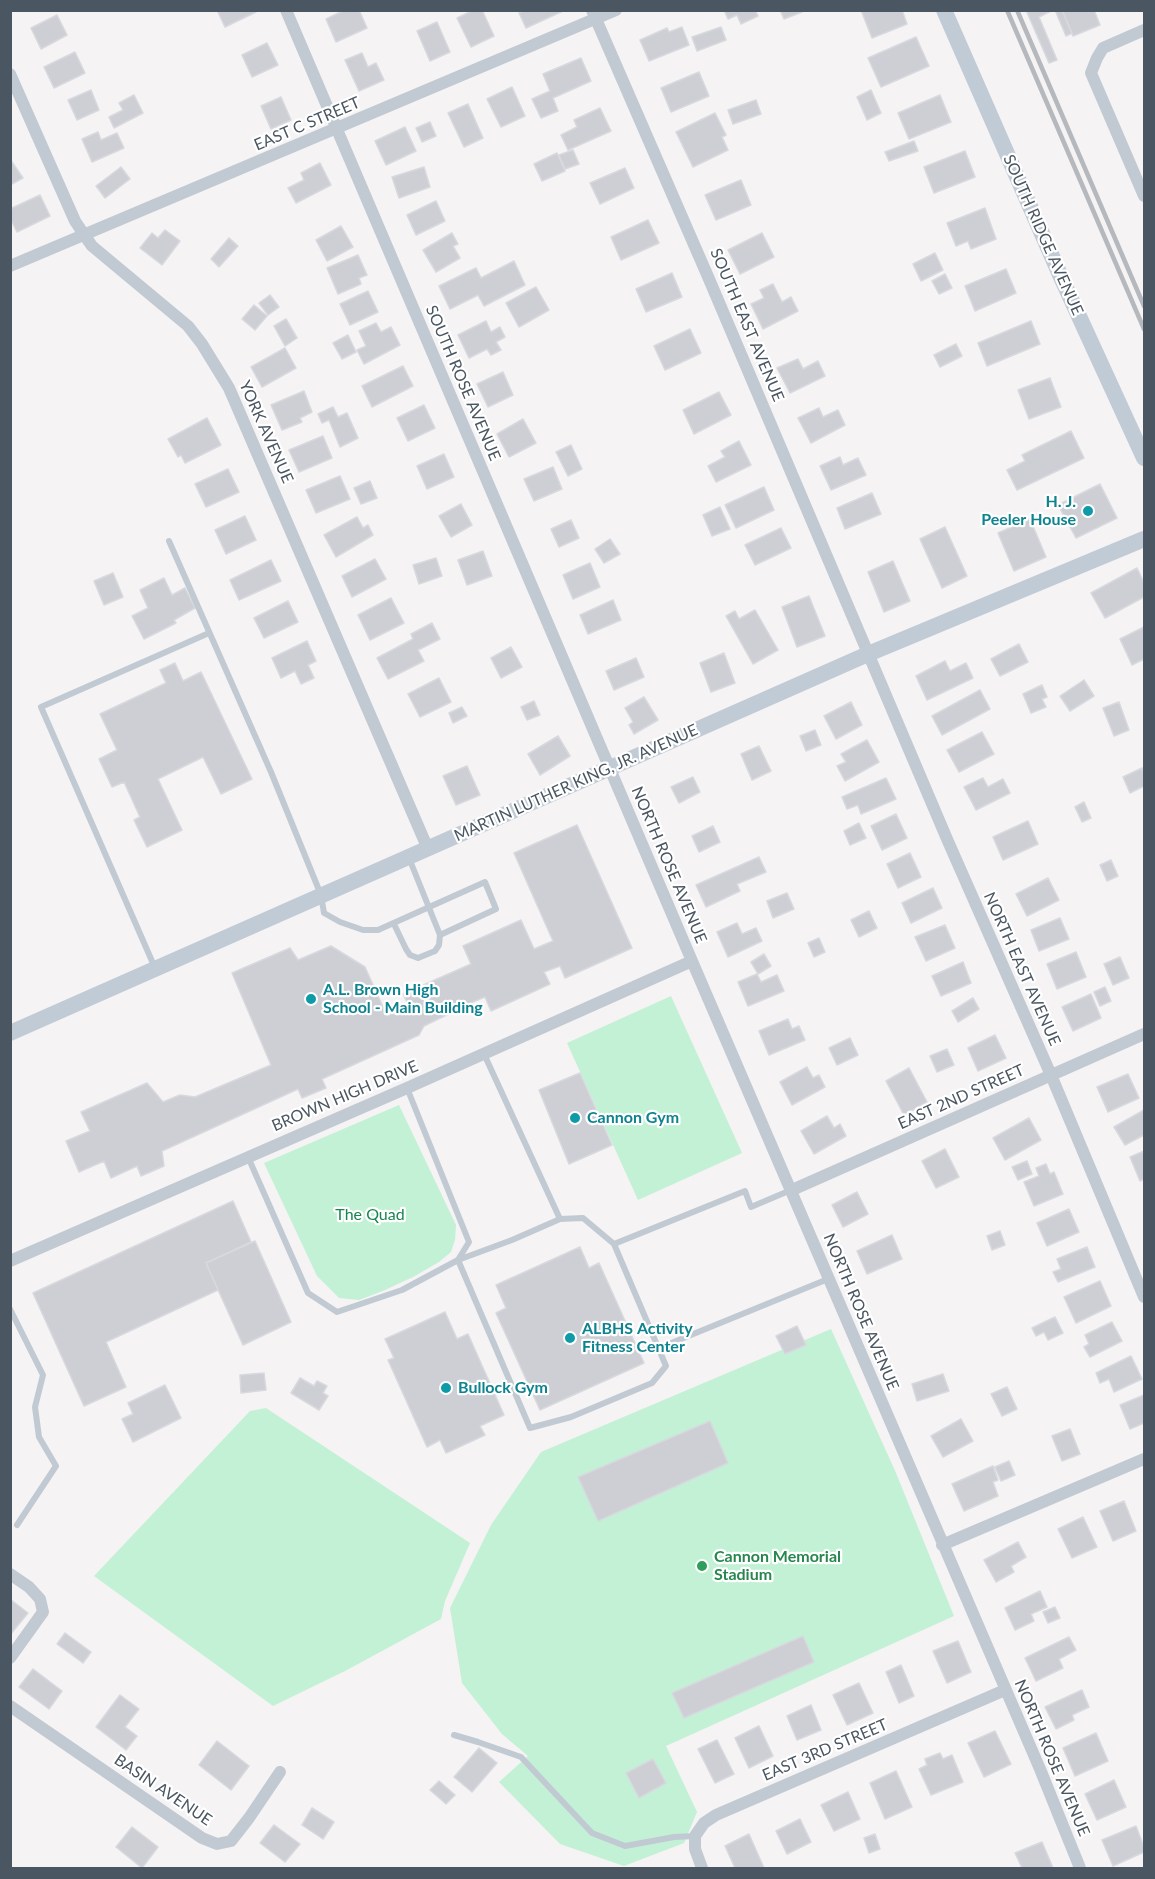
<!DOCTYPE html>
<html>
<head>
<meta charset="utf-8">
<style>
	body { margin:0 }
	#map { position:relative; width:1155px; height:1879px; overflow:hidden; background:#f5f3f3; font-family:Lato,sans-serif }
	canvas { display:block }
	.frame { position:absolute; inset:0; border:12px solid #4a5661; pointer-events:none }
</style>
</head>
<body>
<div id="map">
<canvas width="1155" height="1879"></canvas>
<div class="frame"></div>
</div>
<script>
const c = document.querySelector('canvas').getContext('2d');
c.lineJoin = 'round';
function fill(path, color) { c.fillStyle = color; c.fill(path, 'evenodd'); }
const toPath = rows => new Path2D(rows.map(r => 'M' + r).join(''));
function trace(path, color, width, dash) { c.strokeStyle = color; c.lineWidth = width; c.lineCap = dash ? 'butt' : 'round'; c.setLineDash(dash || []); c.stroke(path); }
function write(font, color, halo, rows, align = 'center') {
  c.font = font + ' Lato,sans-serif'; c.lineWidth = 4.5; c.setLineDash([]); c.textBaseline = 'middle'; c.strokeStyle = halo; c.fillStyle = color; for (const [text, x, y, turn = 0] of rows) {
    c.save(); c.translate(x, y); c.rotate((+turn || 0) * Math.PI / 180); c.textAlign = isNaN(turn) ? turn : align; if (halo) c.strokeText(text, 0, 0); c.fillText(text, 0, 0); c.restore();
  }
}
fill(toPath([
	[671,996,742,1153,638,1200,567,1043],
	[399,1105,456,1225,455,1240,451,1252,439,1262,413,1277,385,1290,359,1300,339,1298,317,1276,264,1163],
	[831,1329,896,1473,954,1616,666,1746,697,1812,684,1843,624,1866,560,1844,499,1782,528,1756,502,1734,462,1683,450,1608,491,1525,541,1452],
	[266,1408,470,1543,445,1601,441,1619,347,1670,273,1706,94,1576,250,1411]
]), '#c3f1d5');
const building = toPath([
	[217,10,256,10,256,12,225,27,217,10],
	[345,10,359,10,367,28,336,42,326,19,345,10],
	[474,10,482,10,494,36,471,47,457,18,474,10],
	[525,10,563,10,563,11,526,28,519,13,525,10],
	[724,10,755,10,758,16,741,24,737,15,728,19,724,10],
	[780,10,801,10,802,12,784,19,780,10],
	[861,10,902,10,907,24,872,38,861,10],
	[1026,10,1053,10,1039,17,1057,60,1049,63,1026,10],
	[1055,10,1062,10,1072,33,1066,36,1055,10],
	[1062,10,1094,10,1100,25,1073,36,1062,10],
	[57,15,67,35,41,49,31,28,57,15],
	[437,22,450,52,430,61,417,31,437,22],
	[682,27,689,45,649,61,640,40,667,28,669,32,682,27],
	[721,27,726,40,697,51,692,37,721,27],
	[916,37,929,66,881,87,868,58,916,37],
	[267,43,278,65,252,77,242,55,267,43],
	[75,52,85,73,54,88,44,67,75,52],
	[362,53,368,67,376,63,384,80,359,91,345,60,362,53],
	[581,58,591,81,553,98,558,111,541,118,532,99,550,91,543,74,581,58],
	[699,72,709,96,671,112,661,88,699,72],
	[512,87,525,116,501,127,487,99,512,87],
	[91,90,99,110,77,120,68,100,91,90],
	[871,90,881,113,867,120,857,97,871,90],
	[134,95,143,113,114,128,109,117,123,110,119,103,134,95],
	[940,95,951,122,909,139,898,113,940,95],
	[281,97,291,120,271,129,261,106,281,97],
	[756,100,761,114,733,124,728,110,756,100],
	[468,104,483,138,464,147,448,113,468,104],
	[600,108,611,131,568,150,561,135,577,127,574,120,600,108],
	[715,113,726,135,722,137,728,150,693,167,676,132,715,113],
	[430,122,436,136,422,142,416,128,430,122],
	[405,127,416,151,386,165,375,141,405,127],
	[98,132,101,140,117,133,124,148,92,162,82,139,98,132],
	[914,141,918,151,889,161,885,152,914,141],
	[573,150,579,164,565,169,559,155,573,150],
	[965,151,975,177,934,193,924,167,965,151],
	[557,153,565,171,542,181,534,164,557,153],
	[10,159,23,178,10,185,10,159],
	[320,163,331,185,296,203,288,188,304,180,301,173,320,163],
	[121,167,130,179,105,198,96,186,121,167],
	[424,167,430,187,399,198,392,177,424,167],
	[625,168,634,188,600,204,590,183,625,168],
	[741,180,751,205,716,220,705,195,741,180],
	[40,195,50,216,17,232,10,218,10,209,40,195],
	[436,201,445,221,416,235,407,215,436,201],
	[985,208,996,239,971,249,968,241,956,246,947,223,985,208],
	[648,220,659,243,621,260,611,237,648,220],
	[341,226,353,247,327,261,316,240,341,226],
	[165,230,180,241,162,265,140,248,152,233,158,238,165,230],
	[452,233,458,244,453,246,460,258,436,272,423,250,452,233],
	[762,233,774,257,740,274,728,250,762,233],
	[229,238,238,246,219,267,211,259,229,238],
	[935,253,943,270,921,281,913,264,935,253],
	[358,255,367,275,359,278,361,284,338,294,327,268,358,255],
	[514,261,525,285,484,306,478,295,450,309,439,286,476,268,481,278,514,261],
	[1006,269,1016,293,975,311,965,286,1006,269],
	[672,273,682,297,646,312,636,289,672,273],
	[945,274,952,288,939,294,932,281,945,274],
	[773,284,782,302,791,297,798,311,763,329,751,304,764,298,760,290,773,284],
	[536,287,549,310,519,327,506,303,536,287],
	[368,291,378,312,350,325,340,304,368,291],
	[270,295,279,307,268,315,259,303,270,295],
	[254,305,267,316,255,330,242,319,254,305],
	[286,319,297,338,285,346,274,326,286,319],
	[486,321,491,332,500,327,505,337,496,342,501,350,491,355,487,349,469,358,458,335,486,321],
	[1031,321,1040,344,987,366,978,343,1031,321],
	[376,323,381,332,391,327,400,345,364,364,357,350,366,346,359,331,376,323],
	[690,329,701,353,665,370,654,346,690,329],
	[348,335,356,352,342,359,333,343,348,335],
	[956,344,962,356,940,367,934,355,956,344],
	[285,348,296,368,262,387,251,367,285,348],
	[798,359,803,369,818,361,825,376,790,393,777,368,798,359],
	[403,366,413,386,372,407,362,386,403,366],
	[503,372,513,395,488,407,477,384,503,372],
	[1050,378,1061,407,1029,419,1018,390,1050,378],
	[304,391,312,412,300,418,302,422,282,430,271,405,304,391],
	[719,392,731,415,694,434,683,410,719,392],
	[424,405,435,428,408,441,397,418,424,405],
	[333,407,338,417,347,413,358,438,340,447,329,420,322,423,318,414,333,407],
	[819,408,823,417,838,410,845,425,811,443,798,418,819,408],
	[207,418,221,445,185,463,181,455,178,457,168,439,207,418],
	[523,419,536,443,509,457,497,434,523,419],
	[1071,431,1084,458,1017,490,1007,470,1025,461,1022,455,1071,431],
	[323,436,332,458,299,472,289,450,323,436],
	[739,441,751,465,716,482,708,466,725,457,721,451,739,441],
	[571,445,582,469,568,476,556,452,571,445],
	[444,454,454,477,427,489,417,466,444,454],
	[840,457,843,465,858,458,866,475,831,490,820,466,840,457],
	[553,467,562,489,534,501,524,479,553,467],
	[228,469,239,492,206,507,195,484,228,469],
	[340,476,350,499,316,513,306,490,340,476],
	[370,481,377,498,361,504,354,488,370,481],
	[1100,484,1117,518,1076,538,1058,505,1100,484],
	[764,487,774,510,736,528,725,505,764,487],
	[872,493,881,514,845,529,837,508,872,493],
	[461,504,472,525,451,537,439,516,461,504],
	[720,507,730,529,712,536,703,515,720,507],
	[245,516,256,540,226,554,215,530,245,516],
	[357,517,363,528,368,525,373,535,336,557,324,535,357,517],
	[1030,519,1046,557,1014,571,998,533,1030,519],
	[571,520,579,538,559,547,551,529,571,520],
	[945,527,967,576,942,588,920,539,945,527],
	[781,528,791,548,755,565,745,545,781,528],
	[610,539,620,554,604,563,595,549,610,539],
	[483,551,492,576,467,585,458,560,483,551],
	[436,558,442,576,419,584,413,565,436,558],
	[375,559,386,579,352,597,342,576,375,559],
	[271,560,281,581,239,600,230,580,271,560],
	[893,561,910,601,884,612,868,572,893,561],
	[590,563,600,587,573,599,563,575,590,563],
	[1137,568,1144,583,1144,597,1105,618,1091,593,1137,568],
	[113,573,123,597,104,605,94,581,113,573],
	[164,578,172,595,185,588,195,608,174,620,176,623,144,639,132,616,148,608,140,590,164,578],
	[809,596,825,636,797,647,782,607,809,596],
	[391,598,404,623,370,640,358,615,391,598],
	[613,600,621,620,588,634,580,615,613,600],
	[288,601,298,622,264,638,254,618,288,601],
	[755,610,778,650,753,664,726,616,735,611,739,619,755,610],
	[432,623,440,639,418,650,424,661,388,679,377,658,413,639,411,634,432,623],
	[1144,627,1144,659,1132,665,1120,639,1144,627],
	[307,641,316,661,308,665,314,678,301,684,295,671,281,678,272,658,307,641],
	[1019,644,1028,662,1000,676,991,659,1019,644],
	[511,647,522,667,501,678,491,658,511,647],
	[724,653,735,683,711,692,700,663,724,653],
	[636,658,644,677,614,690,606,671,636,658],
	[945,661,950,671,966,663,973,678,927,700,916,676,945,661],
	[175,663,183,681,201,672,252,779,221,794,203,757,158,779,182,830,147,847,134,820,140,817,124,782,112,787,99,759,117,750,100,714,166,683,160,670,175,663],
	[439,678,451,702,420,717,408,694,439,678],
	[1084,680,1094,696,1070,711,1060,696,1084,680],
	[1042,685,1047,697,1042,699,1046,707,1031,713,1023,694,1042,685],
	[980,690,990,709,942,735,932,716,980,690],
	[644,697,658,720,634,734,629,725,633,722,625,708,644,697],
	[534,701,540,715,527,720,521,707,534,701],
	[851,702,862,725,836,739,824,716,851,702],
	[1119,702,1129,730,1114,736,1103,708,1119,702],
	[462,707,467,716,453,723,449,713,462,707],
	[815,730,821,745,806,751,800,736,815,730],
	[982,732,994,754,959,772,947,750,982,732],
	[558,736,570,756,540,775,528,754,558,736],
	[867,740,879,762,845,781,837,766,846,762,841,754,867,740],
	[759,746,771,771,752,780,741,754,759,746],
	[467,766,480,795,456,805,443,776,467,766],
	[1142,768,1144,774,1144,786,1130,793,1123,777,1142,768],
	[693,777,700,792,679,803,671,787,693,777],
	[886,778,896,799,861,814,858,805,847,809,842,797,886,778],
	[983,778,988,787,1003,779,1010,793,976,810,964,787,983,778],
	[1084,802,1091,818,1082,822,1075,807,1084,802],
	[896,814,907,838,882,850,871,826,896,814],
	[1028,821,1038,844,1003,860,993,837,1028,821],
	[859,823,866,838,850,845,844,831,859,823],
	[577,825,632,948,565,978,560,966,544,972,550,984,491,1011,485,997,475,1001,424,1026,419,1035,322,1079,326,1088,302,1098,298,1089,162,1151,164,1166,141,1176,137,1166,111,1178,104,1161,79,1172,66,1141,90,1131,81,1112,147,1083,163,1102,180,1095,195,1097,271,1065,232,973,290,948,298,960,331,946,365,967,387,1016,409,1006,403,994,471,964,463,946,521,920,534,949,553,941,514,853,577,825],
	[713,826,720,842,699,852,692,836,713,826],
	[910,853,921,877,898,888,887,864,910,853],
	[759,857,766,872,737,884,740,891,706,907,696,885,759,857],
	[1111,860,1118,876,1107,881,1100,865,1111,860],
	[1048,878,1059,900,1027,916,1016,894,1048,878],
	[933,888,942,908,911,923,902,903,933,888],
	[787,893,794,909,773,918,767,901,787,893],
	[869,911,877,928,859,937,851,920,869,911],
	[1060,918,1069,939,1039,951,1031,930,1060,918],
	[737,923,742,934,756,928,762,941,728,957,717,932,737,923],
	[945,925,955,948,926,961,915,937,945,925],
	[819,938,825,952,814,957,808,943,819,938],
	[1076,952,1086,977,1057,989,1047,964,1076,952],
	[764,954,771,966,758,974,751,962,764,954],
	[1120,957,1129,978,1113,985,1104,964,1120,957],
	[963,962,971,983,941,996,932,976,963,962],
	[757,974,761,982,777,975,784,991,748,1006,738,982,757,974],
	[1105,987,1111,1001,1100,1006,1094,992,1105,987],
	[1091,994,1101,1018,1073,1031,1062,1007,1091,994],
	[973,998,979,1009,958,1022,952,1011,973,998],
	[788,1019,792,1029,799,1026,805,1040,769,1055,759,1031,788,1019],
	[995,1035,1006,1058,978,1071,968,1048,995,1035],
	[850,1038,858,1055,837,1065,829,1048,850,1038],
	[947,1049,954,1065,937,1072,930,1056,947,1049],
	[807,1067,813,1078,819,1075,825,1087,792,1105,780,1082,807,1067],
	[909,1068,927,1102,904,1115,886,1081,909,1068],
	[580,1073,612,1145,569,1164,539,1090,580,1073],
	[1128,1074,1139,1098,1108,1112,1097,1087,1128,1074],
	[1144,1110,1144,1135,1125,1145,1114,1127,1144,1110],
	[827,1116,834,1128,840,1124,846,1136,814,1154,801,1131,827,1116],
	[1029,1118,1041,1140,1005,1160,993,1138,1029,1118],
	[945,1149,959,1177,936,1188,922,1161,945,1149],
	[1144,1151,1144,1179,1140,1181,1130,1157,1144,1151],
	[1027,1161,1032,1174,1018,1180,1012,1167,1027,1161],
	[1046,1164,1050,1174,1054,1172,1063,1194,1034,1206,1024,1182,1039,1176,1036,1168,1046,1164],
	[857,1192,868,1214,843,1227,832,1205,857,1192],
	[233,1201,251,1242,206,1263,218,1290,106,1342,126,1387,84,1406,33,1293,233,1201],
	[1069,1209,1079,1232,1047,1246,1037,1223,1069,1209],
	[1000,1231,1005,1245,992,1250,987,1236,1000,1231],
	[892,1235,902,1259,867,1274,857,1251,892,1235],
	[255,1241,291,1322,243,1345,206,1263,255,1241],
	[580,1247,589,1268,599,1263,644,1363,540,1410,496,1313,506,1308,496,1285,580,1247],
	[1087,1247,1095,1267,1058,1282,1053,1272,1061,1269,1057,1259,1087,1247],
	[1100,1281,1111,1306,1076,1323,1064,1297,1100,1281],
	[445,1312,457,1339,468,1334,504,1415,480,1426,485,1435,446,1453,440,1440,427,1447,388,1360,394,1358,385,1339,445,1312],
	[1055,1317,1063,1333,1048,1340,1044,1332,1036,1336,1032,1328,1055,1317],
	[1112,1322,1122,1341,1090,1357,1084,1347,1089,1344,1085,1335,1112,1322],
	[797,1326,806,1345,785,1354,776,1336,797,1326],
	[1131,1356,1142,1379,1114,1392,1109,1379,1100,1383,1096,1373,1131,1356],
	[264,1373,266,1390,241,1393,240,1375,264,1373],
	[943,1374,949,1391,917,1401,912,1384,943,1374],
	[300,1378,314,1386,317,1381,327,1386,323,1393,328,1396,319,1410,291,1393,300,1378],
	[165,1385,181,1418,133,1442,122,1419,133,1414,128,1403,165,1385],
	[1007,1387,1017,1409,1002,1416,991,1394,1007,1387],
	[1144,1395,1144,1423,1130,1429,1120,1405,1144,1395],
	[961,1419,973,1441,943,1457,931,1436,961,1419],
	[710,1421,728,1463,598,1521,578,1477,710,1421],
	[1070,1429,1080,1454,1062,1461,1052,1436,1070,1429],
	[1009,1461,1015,1475,1001,1481,995,1467,1009,1461],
	[993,1466,998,1480,993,1482,998,1496,964,1511,952,1484,993,1466],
	[1124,1501,1136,1531,1113,1541,1100,1511,1124,1501],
	[1083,1517,1097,1547,1072,1558,1058,1529,1083,1517],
	[1018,1542,1026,1557,1011,1566,1014,1572,996,1582,984,1560,1018,1542],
	[1040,1591,1047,1607,1031,1614,1034,1621,1015,1630,1005,1608,1040,1591],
	[10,1599,28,1613,10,1635,10,1599],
	[1055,1607,1060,1618,1048,1623,1043,1612,1055,1607],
	[65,1633,91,1652,83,1663,57,1644,65,1633],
	[803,1636,814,1662,684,1718,672,1693,803,1636],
	[1069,1637,1076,1650,1059,1659,1063,1668,1036,1681,1025,1658,1069,1637],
	[958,1641,971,1672,947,1683,933,1651,958,1641],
	[901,1665,914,1696,899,1703,886,1672,901,1665],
	[33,1669,62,1691,49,1709,19,1687,33,1669],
	[859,1683,873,1713,847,1725,833,1695,859,1683],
	[1082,1690,1089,1707,1072,1715,1074,1720,1056,1729,1045,1707,1082,1690],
	[120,1695,139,1709,125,1727,137,1736,126,1750,96,1727,120,1695],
	[811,1705,821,1730,797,1740,787,1716,811,1705],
	[759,1726,773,1756,749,1768,735,1738,759,1726],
	[995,1731,1011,1764,984,1777,968,1743,995,1731],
	[1096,1733,1108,1761,1075,1776,1063,1748,1096,1733],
	[717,1740,734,1774,715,1783,698,1749,717,1740],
	[217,1741,249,1766,231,1790,199,1765,217,1741],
	[479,1748,497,1763,472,1792,454,1777,479,1748],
	[940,1753,943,1759,952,1755,963,1782,931,1795,919,1769,927,1765,925,1759,940,1753],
	[653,1759,666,1783,639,1798,626,1773,653,1759],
	[896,1771,912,1807,885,1819,870,1783,896,1771],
	[1114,1780,1126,1807,1097,1820,1085,1794,1114,1780],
	[439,1781,455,1795,446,1804,430,1790,439,1781],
	[848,1792,860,1819,834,1831,821,1805,848,1792],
	[312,1808,334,1822,323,1839,302,1825,312,1808],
	[800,1819,811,1842,787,1854,776,1831,800,1819],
	[274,1825,300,1844,285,1862,260,1843,274,1825],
	[1136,1826,1144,1847,1144,1852,1113,1866,1102,1840,1136,1826],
	[132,1827,158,1847,142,1868,116,1847,132,1827],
	[749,1834,764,1868,735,1868,725,1846,749,1834],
	[875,1834,880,1849,869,1853,864,1838,875,1834],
	[1042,1842,1053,1868,1022,1868,1015,1853,1042,1842]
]);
fill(building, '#cdcfd5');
trace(building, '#d7d9de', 1.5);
trace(toPath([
	[169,541,271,772,321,895,324,913,340,922,363,930,378,930,485,882,496,909,440,935],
	[394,924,406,949,410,955,418,958,435,951,439,945,440,935,409,858],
	[155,968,41,707,209,633],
	[484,1054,560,1219],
	[248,1157,308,1293,337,1312,402,1290,458,1260,469,1242,407,1088],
	[614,1244,666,1366,652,1383,571,1417,530,1428,458,1260,512,1240,560,1219,583,1218,614,1244,745,1191,751,1207,791,1190],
	[10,1309,43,1375,35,1407,39,1437,56,1466,17,1525],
	[659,1348,828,1279],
	[454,1735,478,1742,521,1757,592,1833,625,1846,674,1837,695,1836]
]), '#c1cad2', 6);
trace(toPath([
	[286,10,692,961,1040,1769,1080,1868],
	[592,10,709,279,947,839,1051,1075,1144,1297],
	[1144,30,1103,48,1097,58,1091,73,1144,196],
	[10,74,75,221,85,236,92,246,188,326,202,344,229,388,428,849],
	[10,266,616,10],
	[792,1190,1144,1034],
	[10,1261,407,1088,692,961],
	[942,1545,1144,1459],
	[10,1574,29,1587,40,1599,43,1612,10,1658],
	[10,1706,202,1838,217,1844,231,1841,249,1818,280,1772],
	[702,1868,695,1849,695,1836,704,1823,716,1815,1005,1690]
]), '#c1cad2', 12);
trace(toPath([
	[944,10,1061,277,1144,458],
	[10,1033,868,654,1144,539]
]), '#c1cbd6', 16);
trace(toPath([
	[1007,10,1144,329],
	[1017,10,1144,306]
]), '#b5b8bd', 4.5);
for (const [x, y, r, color] of [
	[1088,511,6,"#0f9aa8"],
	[311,999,6,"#0f9aa8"],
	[575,1118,6,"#0f9aa8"],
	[570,1338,6,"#0f9aa8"],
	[446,1388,6,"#0f9aa8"],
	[702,1566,6,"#2e9e5b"]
]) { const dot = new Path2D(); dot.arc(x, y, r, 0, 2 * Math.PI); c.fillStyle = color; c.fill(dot); trace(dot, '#fff', 2); }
write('16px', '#4a5661', '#fff', [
	["EAST C STREET",307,124,-23],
	["SOUTH RIDGE AVENUE",1043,235,66],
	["SOUTH EAST AVENUE",747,325,67],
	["SOUTH ROSE AVENUE",463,383,67],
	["YORK AVENUE",266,432,66],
	["MARTIN LUTHER KING, JR. AVENUE",576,783,-24],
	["NORTH ROSE AVENUE",669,865,67],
	["NORTH EAST AVENUE",1022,969,66],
	["BROWN HIGH DRIVE",345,1096,-23],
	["EAST 2ND STREET",961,1097,-24],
	["NORTH ROSE AVENUE",861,1312,67],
	["EAST 3RD STREET",825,1750,-23],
	["NORTH ROSE AVENUE",1052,1758,67],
	["BASIN AVENUE",163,1790,34]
]);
write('bold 16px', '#0d838f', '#fff', [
	["H. J.",1076,502,"right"],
	["Peeler House",1076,520,"right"],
	["A.L. Brown High",323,990],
	["School - Main Building",323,1008],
	["Cannon Gym",587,1118],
	["ALBHS Activity",582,1329],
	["Fitness Center",582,1347],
	["Bullock Gym",458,1388]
], 'left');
write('16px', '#17864f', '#fff', [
	["The Quad",370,1215]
]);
write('bold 16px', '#27864d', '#fff', [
	["Cannon Memorial",714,1557],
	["Stadium",714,1575]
], 'left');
</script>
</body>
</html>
